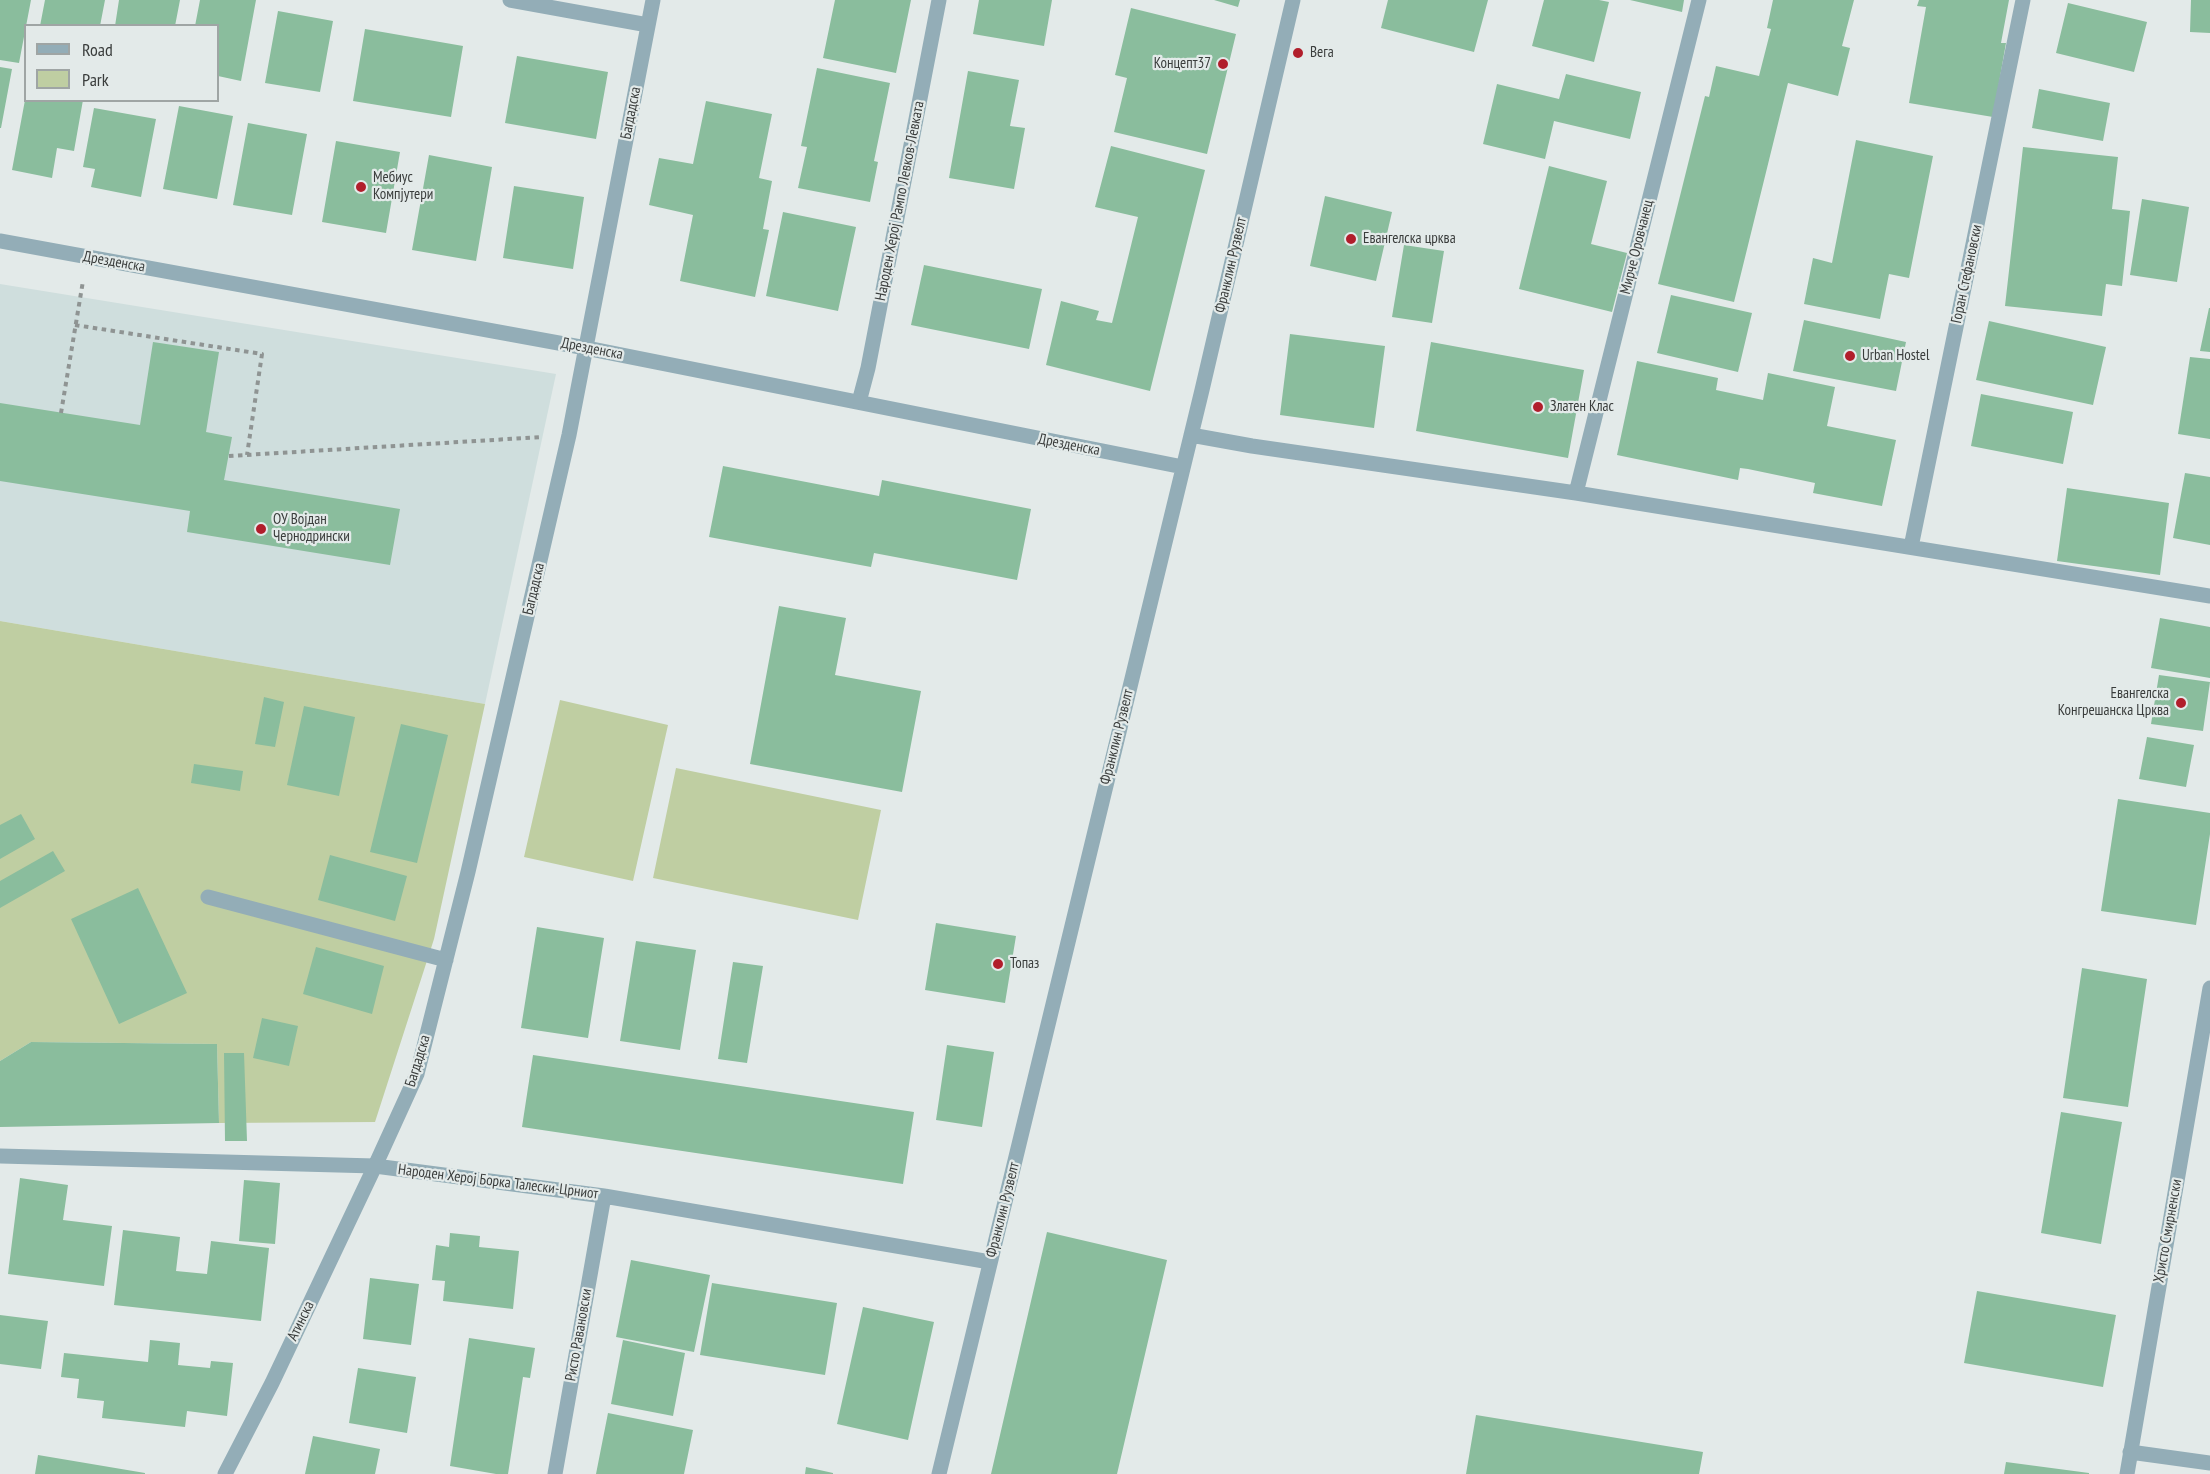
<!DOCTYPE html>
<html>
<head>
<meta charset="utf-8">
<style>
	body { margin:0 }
	#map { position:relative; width:2210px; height:1474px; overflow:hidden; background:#e3eae9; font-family:"PT Sans Narrow",sans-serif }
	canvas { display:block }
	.legend { position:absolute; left:24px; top:24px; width:195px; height:78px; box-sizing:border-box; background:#e3eae9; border:2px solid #9fa5a4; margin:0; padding:8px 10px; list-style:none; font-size:18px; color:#3a3d3c }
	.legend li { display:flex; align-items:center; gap:12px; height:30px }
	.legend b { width:30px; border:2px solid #9fa5a4 }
</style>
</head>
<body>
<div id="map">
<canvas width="2210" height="1474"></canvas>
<ul class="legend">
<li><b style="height:8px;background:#93adb7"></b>Road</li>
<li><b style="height:16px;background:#bfcea2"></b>Park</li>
</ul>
</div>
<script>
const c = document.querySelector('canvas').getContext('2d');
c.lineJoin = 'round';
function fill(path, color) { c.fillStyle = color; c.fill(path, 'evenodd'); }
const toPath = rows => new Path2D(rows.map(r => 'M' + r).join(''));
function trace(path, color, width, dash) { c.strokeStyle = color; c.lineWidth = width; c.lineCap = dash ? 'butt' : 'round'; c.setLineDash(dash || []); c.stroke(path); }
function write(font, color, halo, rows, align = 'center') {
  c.font = font + ' "PT Sans Narrow",sans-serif'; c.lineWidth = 4.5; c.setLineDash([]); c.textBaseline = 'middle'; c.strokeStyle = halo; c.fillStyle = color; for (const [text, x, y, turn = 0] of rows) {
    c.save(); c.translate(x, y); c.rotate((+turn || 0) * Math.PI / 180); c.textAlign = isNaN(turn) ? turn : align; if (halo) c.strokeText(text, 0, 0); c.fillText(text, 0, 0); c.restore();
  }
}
fill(toPath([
	[0,284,556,374,485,704,0,621]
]), '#cfdedd');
fill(toPath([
	[0,621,485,704,434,939,375,1122,219,1123,217,1044,31,1042,0,1061],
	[560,700,668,725,633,881,524,857],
	[676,768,881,810,858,920,653,878]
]), '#bfcea2');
fill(toPath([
	[0,0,31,0,19,63,0,60],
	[45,0,105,0,100,26,40,26],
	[119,0,180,0,175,26,115,26],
	[200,0,256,0,241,81,218,76,218,26,195,26],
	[835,0,911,0,896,73,823,58],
	[979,0,1052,0,1044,46,973,34],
	[1214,0,1240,0,1238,7],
	[1388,0,1488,0,1474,52,1381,28],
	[1544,0,1599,0,1609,2,1594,62,1532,46],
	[1630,0,1684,0,1682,12],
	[1773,0,1854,0,1842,46,1850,48,1838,96,1788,83,1734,302,1658,284,1705,96,1709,97,1716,66,1759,76,1771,29,1767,28],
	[1919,0,2009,0,2001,43,2006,43,1993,117,1909,103,1926,7,1917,6],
	[2191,0,2210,0,2210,33,2190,32],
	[2068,3,2147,22,2134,72,2056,53],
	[1131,8,1236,34,1207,154,1114,132,1127,78,1115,75],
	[278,11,333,21,320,92,265,83],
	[365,29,463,46,451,117,353,101],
	[517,56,608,72,596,139,505,123],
	[0,67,12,69,1,128,0,128],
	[817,68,890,83,874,161,878,162,870,202,798,188,807,147,801,146],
	[968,71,1019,80,1010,126,1025,128,1014,189,949,178],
	[1566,74,1641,92,1630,139,1554,121,1545,159,1483,144,1497,84,1559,99],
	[2039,89,2110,103,2103,141,2032,128],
	[25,100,83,100,74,151,57,148,52,178,12,170],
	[706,101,772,114,759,178,772,181,763,229,769,230,755,297,680,281,693,215,649,205,659,158,693,164],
	[179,106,233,116,217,199,163,189],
	[94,108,156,119,141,197,91,187,95,169,83,167],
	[248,123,307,134,292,215,233,205],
	[1856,140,1933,156,1909,278,1889,274,1880,319,1804,304,1813,258,1832,263],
	[336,141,400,152,386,233,322,222],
	[1111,146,1205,170,1150,391,1046,365,1061,301,1099,311,1096,320,1112,323,1138,217,1095,207],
	[2023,147,2118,157,2112,209,2130,211,2122,286,2106,284,2102,316,2005,306],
	[429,155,492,167,476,261,412,250],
	[1549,166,1607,181,1591,244,1627,253,1612,312,1519,289],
	[514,186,584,197,573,269,503,258],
	[1325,196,1392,212,1376,281,1310,266],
	[2142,199,2189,207,2177,282,2130,275],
	[783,212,856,227,838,311,766,296],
	[1404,245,1444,251,1432,323,1392,317],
	[924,265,1042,289,1029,349,911,325],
	[1671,295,1752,313,1738,372,1657,353],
	[2209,308,2210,308,2210,352,2200,351],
	[1804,320,1906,342,1896,391,1793,371],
	[1989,321,2106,347,2093,405,1976,380],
	[1290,334,1385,346,1374,428,1280,415],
	[153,342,219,352,206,432,232,437,224,480,400,509,390,565,187,532,190,511,0,481,0,403,140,425],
	[1431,342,1584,370,1568,458,1416,431],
	[2190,357,2210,359,2210,439,2178,434],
	[1637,361,1718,378,1716,390,1763,400,1768,373,1835,387,1827,426,1896,440,1882,506,1813,493,1815,483,1748,469,1740,468,1738,480,1617,455],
	[1981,394,2073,412,2063,464,1971,446],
	[723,466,879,496,882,480,1031,509,1017,580,874,553,871,567,709,537],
	[2185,473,2210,477,2210,545,2173,538],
	[2067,488,2169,503,2160,575,2057,561],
	[779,606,846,618,835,675,921,691,902,792,750,764],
	[2160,618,2210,627,2210,678,2151,668],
	[2159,675,2210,682,2203,731,2151,724],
	[264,697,284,702,275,747,255,744],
	[304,706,355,717,339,796,287,785],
	[401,724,448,735,417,863,370,852],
	[2147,737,2194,745,2186,787,2139,779],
	[194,764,243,771,240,791,191,783],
	[2118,799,2210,813,2210,834,2196,925,2101,911],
	[21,814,35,839,0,859,0,825],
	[53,851,65,871,0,908,0,881],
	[330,855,407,876,395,921,318,900],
	[138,888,187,993,119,1024,71,919],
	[936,923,1016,936,1005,1003,925,990],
	[537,927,604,938,588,1038,521,1028],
	[636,941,696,950,680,1050,620,1041],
	[316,947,384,966,372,1014,303,994],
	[733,962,763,966,747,1063,718,1059],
	[2082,968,2147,979,2128,1107,2063,1098],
	[262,1018,298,1026,289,1066,253,1058],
	[31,1042,217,1044,219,1123,0,1127,0,1061],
	[947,1045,994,1052,982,1127,936,1120],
	[224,1053,244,1053,247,1141,225,1141],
	[533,1055,914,1112,903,1184,522,1127],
	[2061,1112,2122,1122,2101,1244,2041,1233],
	[20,1178,68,1185,63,1220,112,1226,104,1286,8,1274],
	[244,1180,280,1183,275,1244,239,1241],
	[123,1230,180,1237,176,1271,207,1274,211,1241,269,1248,261,1321,114,1305],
	[1047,1232,1167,1260,1117,1474,991,1474],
	[450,1233,480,1236,479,1247,519,1251,513,1309,443,1301,445,1281,432,1280,436,1245,449,1247],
	[631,1260,710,1275,694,1352,616,1337],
	[370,1278,419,1284,411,1345,363,1339],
	[712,1283,837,1303,825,1375,700,1355],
	[1977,1291,2116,1315,2103,1387,1964,1363],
	[863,1307,934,1322,908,1440,837,1424],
	[0,1315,48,1321,41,1369,0,1364],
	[469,1338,535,1348,530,1378,523,1377,508,1474,496,1474,450,1466],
	[150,1340,180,1343,178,1365,210,1368,211,1361,233,1363,227,1416,187,1411,185,1427,102,1418,104,1401,77,1398,79,1379,61,1377,64,1353,148,1362],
	[623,1340,685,1353,673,1416,611,1404],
	[358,1368,416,1377,407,1433,349,1423],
	[608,1413,693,1430,684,1474,596,1474],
	[1476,1415,1703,1452,1699,1474,1466,1474],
	[313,1436,380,1449,375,1474,305,1474],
	[38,1455,145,1473,145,1474,35,1474],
	[2006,1462,2089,1473,2089,1474,2004,1474],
	[806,1467,833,1473,833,1474,805,1474]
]), '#8abd9d');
trace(toPath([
	[75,325,262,354,247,455],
	[61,413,83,281],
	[229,456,542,437]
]), '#8f9493', 4, [4.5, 4.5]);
trace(toPath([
	[510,0,648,25],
	[0,241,586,348,1183,467],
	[859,402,868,368,939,0],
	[1191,435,1252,446,1576,493,2210,596],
	[1576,493,1699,0],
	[1911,547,2023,0],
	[208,897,446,960],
	[0,1156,375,1166,604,1196,990,1262],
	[2130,1452,2210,1463],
	[225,1474,272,1383,375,1166,417,1074,468,872,569,435,653,0],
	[555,1474,604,1196],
	[939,1474,1202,390,1293,0],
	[2127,1474,2210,988]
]), '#93adb7', 15);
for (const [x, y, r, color] of [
	[1298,53,6,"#b11e2b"],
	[1223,64,6,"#b11e2b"],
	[361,187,6,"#b11e2b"],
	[1351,239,6,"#b11e2b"],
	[1850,356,6,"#b11e2b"],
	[1538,407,6,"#b11e2b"],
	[261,529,6,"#b11e2b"],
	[2181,703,6,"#b11e2b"],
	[998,964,6,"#b11e2b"]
]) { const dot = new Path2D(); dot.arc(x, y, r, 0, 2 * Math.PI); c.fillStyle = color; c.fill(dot); trace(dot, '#e3eae9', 2); }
write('15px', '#3a3d3c', '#e3eae9', [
	["Вега",1310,53],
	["Концепт37",1211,64,"right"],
	["Мебиус",373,178],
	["Компјутери",373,195],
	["Евангелска црква",1363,239],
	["Urban Hostel",1862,356],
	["Златен Клас",1550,407],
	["ОУ Војдан",273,520],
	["Чернодрински",273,537],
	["Евангелска",2169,694,"right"],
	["Конгрешанска Црква",2169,711,"right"],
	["Топаз",1010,964]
], 'left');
write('15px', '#3a3d3c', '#e3eae9', [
	["Багдадска",631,113,-79],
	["Народен Херој Рампо Левков-Левката",900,201,-79],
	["Мирче Оровчанец",1637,247,-76],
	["Дрезденска",114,262,10],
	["Франклин Рузвелт",1231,265,-77],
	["Горан Стефановски",1967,274,-78],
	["Дрезденска",592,349,11],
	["Дрезденска",1069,445,11],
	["Багдадска",534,589,-77],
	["Франклин Рузвелт",1117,737,-76],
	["Багдадска",418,1061,-73],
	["Народен Херој Борка Талески-Црниот",498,1182,7],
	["Франклин Рузвелт",1003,1210,-76],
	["Христо Смирненски",2168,1231,-80],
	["Атинска",301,1321,-64],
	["Ристо Равановски",579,1335,-80]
]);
</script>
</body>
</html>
